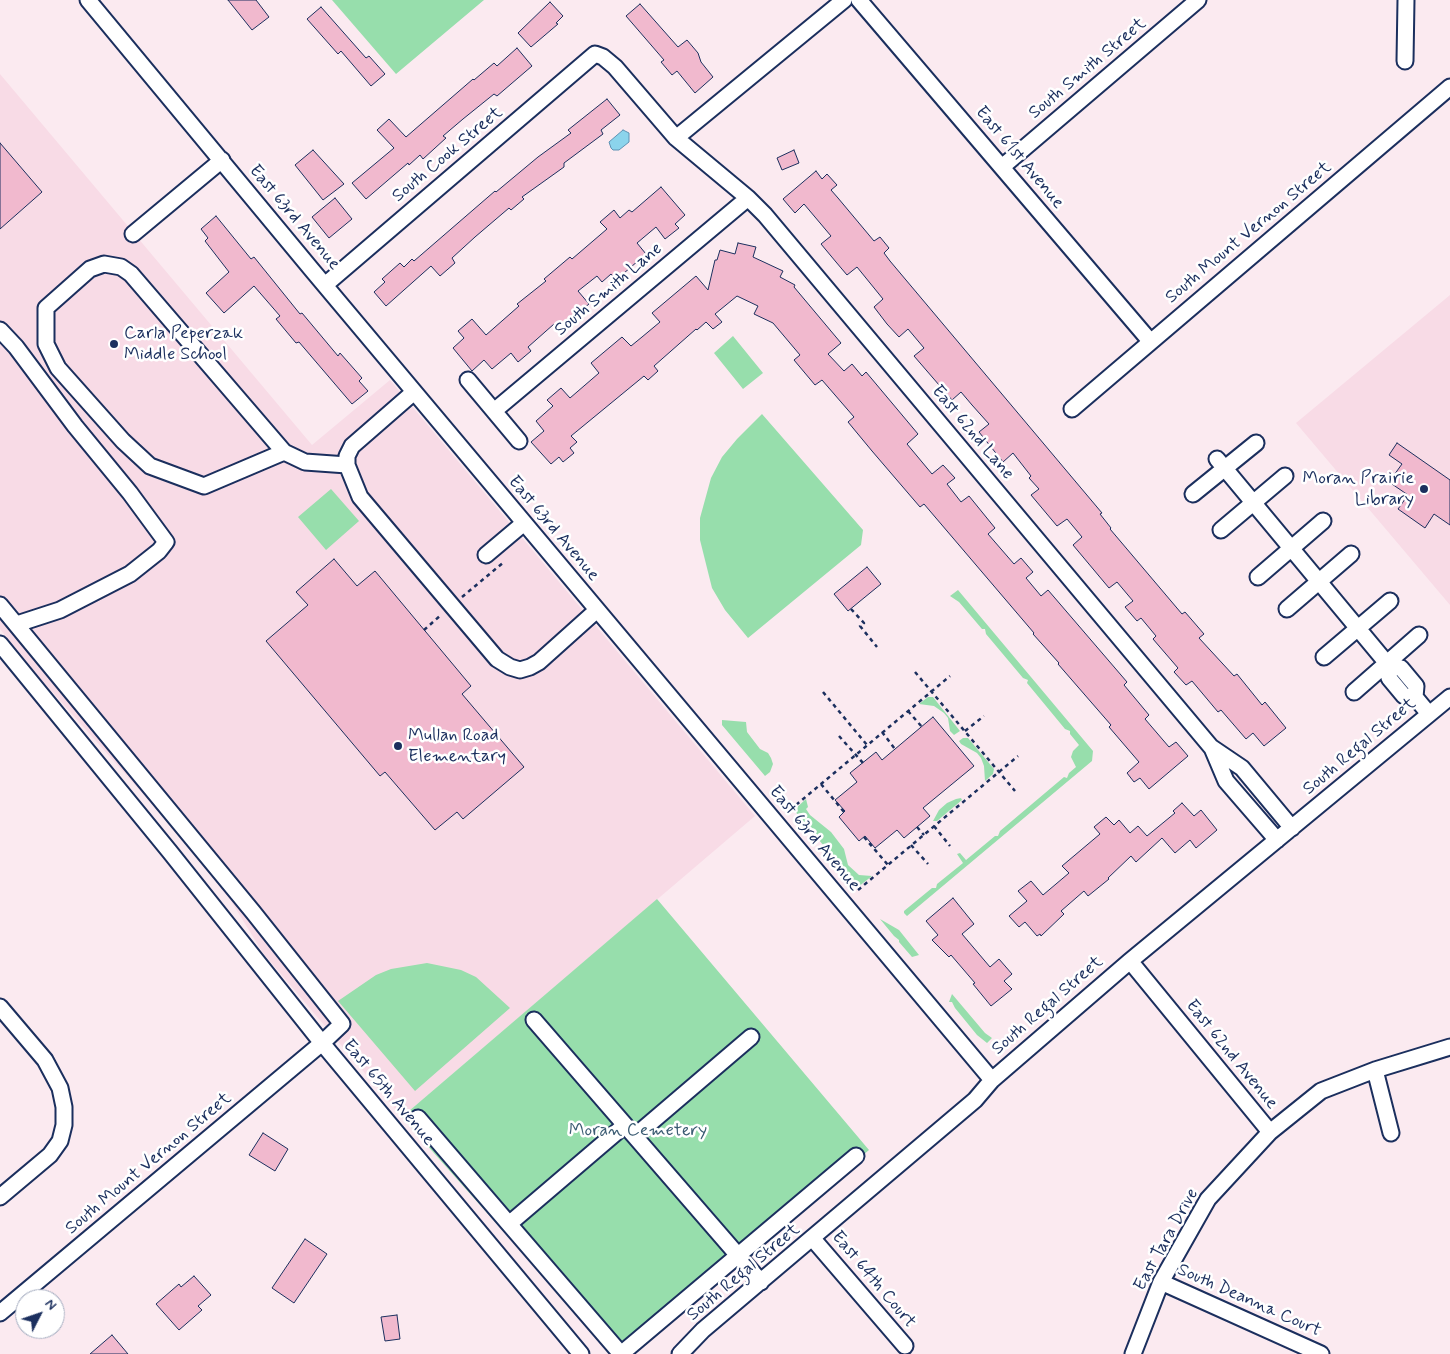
<!DOCTYPE html>
<html>
<head>
<meta charset="utf-8">
<style>
	body { margin:0 }
	#map { position:relative; width:1450px; height:1354px; overflow:hidden; background:#fbeaf0; font-family:Mynerve,sans-serif }
	canvas { display:block }
	.north { position:absolute; left:15px; top:1289px; width:50px; height:50px; box-sizing:border-box; background:#fff; border:1px solid #a4acbf; border-radius:50%; rotate:49deg; font-size:14px; font-weight:700; line-height:20px; text-align:center; color:#1b2f5e }
	.north::after { content:''; display:block; margin:auto; width:18px; height:22px; background:#1b2f5e; clip-path:polygon(50% 0,100% 100%,50% 72%,0 100%) }
</style>
</head>
<body>
<div id="map">
<canvas width="1450" height="1354"></canvas>
<div class="north">N</div>
</div>
<script>
const c = document.querySelector('canvas').getContext('2d');
c.lineJoin = 'round';
function fill(path, color) { c.fillStyle = color; c.fill(path, 'evenodd'); }
const toPath = rows => new Path2D(rows.map(r => 'M' + r).join(''));
function trace(path, color, width, dash) { c.strokeStyle = color; c.lineWidth = width; c.lineCap = dash ? 'butt' : 'round'; c.setLineDash(dash || []); c.stroke(path); }
function write(font, color, halo, rows, align = 'center') {
  c.font = font + ' Mynerve,sans-serif'; c.lineWidth = 5; c.setLineDash([]); c.textBaseline = 'middle'; c.strokeStyle = halo; c.fillStyle = color; for (const [text, x, y, turn = 0] of rows) {
    c.save(); c.translate(x, y); c.rotate((+turn || 0) * Math.PI / 180); c.textAlign = isNaN(turn) ? turn : align; if (halo) c.strokeText(text, 0, 0); c.fillText(text, 0, 0); c.restore();
  }
}
fill(toPath([
	[0,74,312,445,390,380,755,816,402,1117,263,953,231,901,184,840,38,676,0,629],
	[1450,295,1450,605,1296,423]
]), '#f8dbe6');
fill(toPath([
	[332,0,484,0,396,74],
	[733,336,763,373,743,389,714,353],
	[762,414,863,530,861,545,748,638,725,610,712,588,700,540,700,518,711,478,722,457,737,439],
	[331,489,359,521,326,550,298,517],
	[958,590,1093,751,1092,761,907,916,904,913,904,911,932,888,936,888,937,884,963,863,957,854,960,853,966,860,995,836,998,836,1000,831,1064,777,1067,778,1069,773,1076,767,1071,757,1073,751,1079,745,1070,734,1070,731,1065,729,1027,683,1028,680,1023,678,986,634,985,629,982,629,959,602,950,596],
	[928,697,933,697,960,731,954,735,950,731,948,718,944,713,934,706,919,704],
	[722,720,746,722,747,732,760,749,768,753,771,758,773,764,770,772,765,776,722,725],
	[963,738,968,738,994,769,993,774,985,781,984,766,981,758,977,753,961,744,959,741],
	[961,798,962,800,937,821,933,821,939,810,947,803,956,799],
	[806,799,808,807,806,809,810,815,831,832,844,849,848,865,859,875,872,876,858,887,794,810],
	[657,899,869,1150,628,1354,612,1354,402,1117],
	[880,919,899,930,919,955,912,957,899,942,899,940,894,936],
	[427,963,461,970,476,977,510,1008,415,1091,338,1001,376,975,391,969],
	[952,994,985,1033,992,1038,987,1043,977,1035,955,1008,952,1002,949,1002]
]), '#97deac');
const water = toPath([
	[623,130,629,133,629,142,619,150,613,150,611,148,609,142,623,130]
]);
fill(water, '#8bd4ec');
trace(water, '#5e92b3', 1);
const building = toPath([
	[228,0,256,0,269,17,252,30,228,0],
	[550,2,563,16,556,23,558,24,531,47,518,33,550,2],
	[640,4,678,47,687,40,698,53,701,62,713,77,695,93,677,71,672,75,661,62,664,60,626,16,640,4],
	[321,7,366,58,369,56,385,74,371,86,341,51,338,54,307,19,321,7],
	[517,48,532,66,497,96,494,94,463,119,443,136,446,138,423,159,420,155,409,165,408,163,366,199,352,183,394,148,377,130,389,119,406,137,473,79,474,80,494,63,497,66,517,48],
	[607,99,620,115,601,130,603,134,564,163,564,167,522,197,524,199,511,210,509,208,475,237,452,258,455,263,440,276,431,266,386,306,374,292,385,282,382,279,400,263,404,267,412,259,414,261,495,191,496,192,538,157,571,133,568,130,607,99],
	[0,143,42,192,0,229,0,143],
	[313,150,344,184,323,200,295,165,313,150],
	[794,150,799,163,782,170,777,158,794,150],
	[816,171,822,179,827,174,837,185,831,190,838,198,874,241,880,237,889,248,884,253,890,261,1102,513,1100,514,1111,528,1110,529,1182,614,1185,612,1204,634,1199,638,1234,676,1237,674,1262,705,1265,702,1286,728,1264,746,1253,733,1246,739,1221,710,1218,712,1192,681,1186,685,1174,672,1178,668,1153,639,1156,636,1141,618,1137,621,1125,607,1133,601,1117,582,1109,588,1073,545,1082,537,1067,519,1057,526,1031,495,1039,489,1029,478,1031,476,1013,453,1003,462,979,432,989,424,972,405,961,392,952,400,914,356,924,348,908,329,899,337,887,324,874,307,883,299,857,267,847,275,836,262,821,244,831,236,804,204,795,213,783,199,816,171],
	[661,187,685,215,675,224,679,228,665,239,656,227,637,243,646,254,616,280,611,274,602,282,597,276,578,291,589,304,558,329,554,324,528,347,531,351,518,362,511,353,492,369,484,360,472,371,453,348,464,338,458,331,472,319,486,335,519,306,517,304,546,281,544,279,570,257,572,259,607,229,600,222,614,210,620,218,629,210,632,212,661,187],
	[335,198,352,219,329,238,312,217,335,198],
	[216,216,251,259,254,257,300,314,302,313,338,356,340,353,362,378,359,381,368,391,352,404,299,342,296,343,276,319,280,316,254,286,224,313,206,293,229,272,205,241,208,238,201,229,216,216],
	[738,243,756,247,753,257,783,271,780,277,795,285,794,287,841,343,828,354,844,371,852,364,862,376,866,372,918,434,907,444,932,474,943,465,955,478,947,484,961,502,969,496,995,528,988,534,1014,564,1021,558,1033,572,1026,578,1041,596,1048,590,1127,682,1124,685,1149,715,1145,719,1169,747,1176,742,1188,756,1149,789,1140,778,1134,782,1127,773,1139,762,1109,727,1111,725,1058,664,1059,663,1033,634,1034,633,924,504,920,507,872,451,848,422,854,417,822,380,815,385,794,360,800,355,773,323,754,314,758,306,737,296,715,314,722,322,713,329,706,322,697,330,696,329,654,366,658,371,648,380,644,376,571,436,577,442,570,448,574,453,563,462,559,457,551,464,531,442,544,431,536,421,553,406,547,400,561,388,570,398,599,373,591,363,622,337,631,346,642,337,660,322,652,313,696,276,708,290,715,260,717,260,720,250,735,254,738,243],
	[1397,443,1450,480,1450,525,1434,514,1425,528,1398,509,1408,495,1389,482,1402,464,1389,455,1397,443],
	[334,559,357,586,375,571,471,686,462,694,524,767,463,819,457,812,435,830,385,772,380,776,266,641,308,605,296,592,334,559],
	[867,567,881,584,848,611,834,594,867,567],
	[933,717,974,766,923,808,930,816,904,838,897,830,875,848,865,836,859,841,839,817,845,811,835,800,857,782,850,773,876,752,882,760,933,717],
	[1182,803,1194,816,1201,810,1217,830,1196,848,1190,840,1175,853,1162,838,1136,862,1131,856,1108,878,1109,879,1088,896,1084,891,1061,911,1064,914,1041,936,1040,934,1037,936,1025,922,1019,927,1009,916,1027,901,1018,891,1031,881,1043,895,1069,873,1062,866,1100,834,1094,827,1106,817,1114,825,1119,820,1130,833,1138,826,1147,836,1175,813,1173,811,1182,803],
	[953,898,974,924,962,934,990,967,999,959,1012,974,1004,981,1012,989,991,1006,973,984,975,983,951,955,949,957,932,940,938,935,926,921,953,898],
	[263,1133,288,1149,275,1171,249,1155,263,1133],
	[305,1239,327,1254,294,1303,272,1288,305,1239],
	[194,1276,211,1295,198,1306,202,1310,179,1330,156,1304,179,1284,181,1287,194,1276],
	[397,1315,400,1339,385,1341,381,1317,397,1315],
	[112,1335,128,1354,90,1354,112,1335]
]);
fill(building, '#f1b9ce');
trace(building, '#1b2f5e', 1);
const minor = toPath([
	[88,0,312,270,992,1080],
	[859,0,1150,341],
	[1405,61,1406,0],
	[676,138,844,0],
	[1002,167,1198,0],
	[133,234,222,160],
	[325,285,595,54,603,57,615,67,676,138,748,198,765,215,1211,747,1242,768,1292,828],
	[0,330,16,347,75,426,130,493,166,542,159,551,130,574,60,610,17,624],
	[468,380,519,441],
	[414,392,352,446,347,456,347,465,360,497,497,659,510,667,520,670,530,667,539,662,597,610],
	[1072,409,1450,87],
	[494,411,748,198],
	[284,452,204,486,150,466,123,441,58,368,46,344,46,308,90,269,104,264,121,267,131,274,284,452,305,462,347,465],
	[1217,459,1390,667],
	[1193,494,1256,443],
	[1221,530,1285,476],
	[486,555,524,523],
	[1258,577,1323,521],
	[0,605,253,912,342,1024,322,1043,0,1313],
	[1287,609,1351,554],
	[0,644,170,852,322,1043,581,1354],
	[1324,657,1390,601],
	[1354,692,1419,635],
	[1415,697,1404,696,1389,678,1390,667,1401,668,1416,686,1415,697,1429,714],
	[1212,748,1226,781,1277,840],
	[1130,961,1270,1132],
	[0,1007,45,1060,60,1088,64,1107,64,1125,60,1141,50,1155,0,1197],
	[534,1020,761,1282],
	[1375,1070,1391,1133],
	[418,1118,509,1224,625,1125],
	[635,1136,751,1037],
	[509,1224,621,1354,856,1156],
	[813,1239,905,1346],
	[1161,1282,1321,1354],
	[680,1354,703,1330,975,1100,992,1080,1130,961,1450,697],
	[1133,1354,1161,1282,1208,1199,1270,1132,1321,1091,1375,1070,1450,1047]
]);
trace(minor, '#1b2f5e', 19);
trace(toPath([
	[462,597,504,562],
	[851,609,864,623,860,626,877,647],
	[424,630,441,615],
	[915,672,1015,791],
	[823,692,867,745],
	[908,711,922,727],
	[965,731,984,716],
	[882,732,895,749],
	[839,736,863,763],
	[821,784,844,812],
	[790,810,950,676],
	[934,826,950,846],
	[917,827,924,835],
	[864,837,888,865],
	[911,845,928,864],
	[858,890,1018,756]
]), '#1b2f5e', 2.5, [4, 4]);
trace(minor, '#fff', 15);
for (const [x, y, r, color] of [
	[114,344,5,"#1b2f5e"],
	[1424,489,5,"#1b2f5e"],
	[398,746,5,"#1b2f5e"]
]) { const dot = new Path2D(); dot.arc(x, y, r, 0, 2 * Math.PI); c.fillStyle = color; c.fill(dot); trace(dot, '#fff', 2); }
write('18px', '#1b2f5e', '#fff', [
	["South Smith Street",1088,69,-40],
	["South Cook Street",448,155,-40],
	["East 61st Avenue",1019,158,50],
	["East 63rd Avenue",294,218,50],
	["South Mount Vernon Street",1249,233,-40],
	["South Smith Lane",609,290,-40],
	["East 62nd Lane",972,433,50],
	["East 63rd Avenue",553,529,50],
	["South Regal Street",1360,747,-40],
	["East 63rd Avenue",814,839,50],
	["South Regal Street",1048,1006,-41],
	["East 62nd Avenue",1231,1055,51],
	["East 65th Avenue",388,1093,50],
	["South Mount Vernon Street",149,1164,-40],
	["East Tara Drive",1167,1240,-61],
	["South Regal Street",744,1273,-40],
	["East 64th Court",873,1280,50],
	["South Deanna Court",1249,1301,24]
]);
write('18px', '#1b2f5e', '#fff', [
	["Carla Peperzak",124,334],
	["Middle School",124,355],
	["Moran Prairie",1414,479,"right"],
	["Library",1414,500,"right"],
	["Mullan Road",408,736],
	["Elementary",408,757]
], 'left');
write('18px', '#3a5b72', '#fff', [
	["Moran Cemetery",638,1131]
]);
</script>
</body>
</html>
